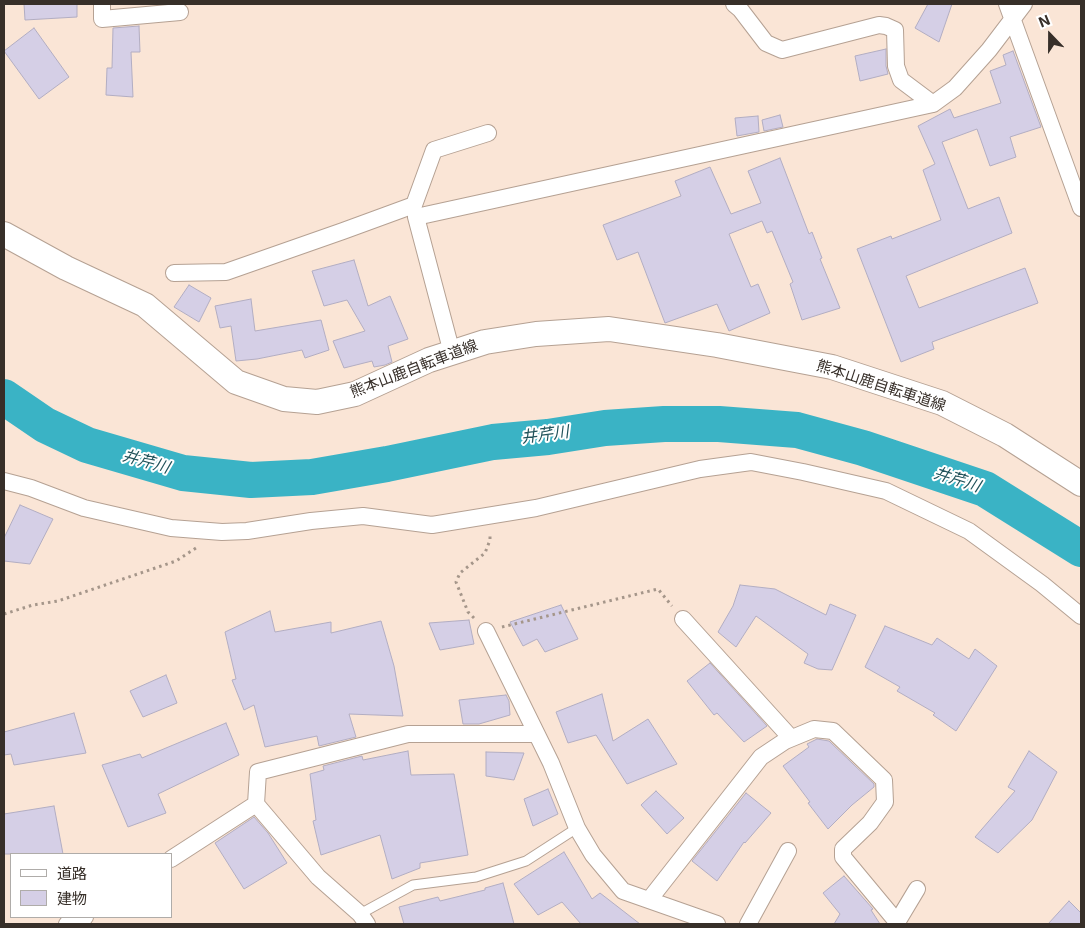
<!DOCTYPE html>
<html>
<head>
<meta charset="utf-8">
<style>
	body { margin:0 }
	#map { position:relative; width:1085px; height:928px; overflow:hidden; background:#fae5d6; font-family:Inter,"Noto Sans JP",sans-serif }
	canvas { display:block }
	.frame { position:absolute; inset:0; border:5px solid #372f29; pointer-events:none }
	.legend { position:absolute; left:10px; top:853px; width:162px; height:65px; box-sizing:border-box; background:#fff; border:1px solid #afaca9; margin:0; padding:6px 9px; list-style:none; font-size:15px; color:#372f29 }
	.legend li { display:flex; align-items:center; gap:10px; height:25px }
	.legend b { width:25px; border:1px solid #afaca9 }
	.north { position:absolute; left:1025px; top:10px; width:50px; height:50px; -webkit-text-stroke:4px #fff; paint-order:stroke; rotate:338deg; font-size:14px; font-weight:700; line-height:20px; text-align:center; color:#372f29 }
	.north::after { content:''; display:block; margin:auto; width:18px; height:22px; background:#372f29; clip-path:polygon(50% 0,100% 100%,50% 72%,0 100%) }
</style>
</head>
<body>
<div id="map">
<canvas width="1085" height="928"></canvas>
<div class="frame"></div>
<ul class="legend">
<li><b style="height:6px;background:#fff"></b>道路</li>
<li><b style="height:14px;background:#d5cfe6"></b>建物</li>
</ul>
<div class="north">N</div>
</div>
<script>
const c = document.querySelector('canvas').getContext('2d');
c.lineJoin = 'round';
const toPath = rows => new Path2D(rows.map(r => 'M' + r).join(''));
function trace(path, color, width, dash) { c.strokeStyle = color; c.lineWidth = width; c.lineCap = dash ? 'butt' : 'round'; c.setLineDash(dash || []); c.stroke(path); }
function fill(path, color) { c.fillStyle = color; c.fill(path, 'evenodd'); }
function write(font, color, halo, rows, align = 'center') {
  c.font = font + ' Inter,"Noto Sans JP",sans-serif'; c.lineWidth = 4; c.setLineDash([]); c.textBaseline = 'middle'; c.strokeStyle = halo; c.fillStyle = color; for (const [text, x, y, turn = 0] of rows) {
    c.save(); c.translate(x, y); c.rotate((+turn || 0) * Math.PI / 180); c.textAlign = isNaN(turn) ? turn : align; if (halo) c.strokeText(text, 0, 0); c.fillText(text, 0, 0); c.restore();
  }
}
trace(toPath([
	[4,397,45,425,87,445,183,473,251,480,312,477,387,464,493,442,548,437,605,428,664,424,719,424,797,430,863,448,985,489,1081,549]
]), '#3ab3c5', 36);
const building = toPath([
	[24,4,77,4,77,17,25,20,24,4],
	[928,4,952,4,939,42,915,28,928,4],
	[139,26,140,52,131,52,133,97,106,95,107,68,112,68,113,28,139,26],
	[34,28,69,77,39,99,4,51,34,28],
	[886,49,886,66,888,74,860,81,855,56,886,49],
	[1013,51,1041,127,1010,137,1016,157,990,166,977,129,942,142,968,209,999,197,1012,233,906,276,919,308,1025,268,1038,303,932,342,934,349,901,362,857,249,891,236,892,239,941,220,923,170,935,164,918,126,950,109,954,118,1001,103,990,71,1006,65,1003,55,1013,51],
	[780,115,783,127,764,131,762,120,780,115],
	[758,116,759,132,737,136,735,118,758,116],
	[780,158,809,234,812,232,822,258,820,259,840,308,802,320,790,284,793,282,772,231,767,233,762,221,729,234,751,287,758,284,770,313,729,331,717,304,665,323,638,252,617,260,603,225,681,196,675,181,710,167,731,214,761,203,748,171,780,158],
	[354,260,368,306,390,296,408,339,388,346,392,362,385,365,374,367,372,361,344,368,333,341,365,331,347,300,324,306,312,271,354,260],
	[189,285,211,298,199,322,174,307,189,285],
	[251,299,255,331,321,320,329,350,305,358,302,350,257,359,236,361,231,326,220,328,215,306,251,299],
	[20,505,53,519,30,564,4,561,4,538,20,505],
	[740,585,775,589,826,615,830,604,856,615,832,670,818,669,804,663,808,654,756,616,736,647,718,632,733,606,740,585],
	[561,605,578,639,545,652,537,639,523,646,510,622,561,605],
	[270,611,275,632,331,622,331,633,381,621,394,666,403,716,349,714,356,737,319,746,317,736,265,747,254,705,244,710,232,680,236,679,225,632,270,611],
	[469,620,474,644,440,650,429,623,469,620],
	[885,626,932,645,937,638,969,659,975,649,997,666,956,731,933,715,935,713,897,691,900,687,865,667,885,626],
	[710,663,767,726,744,742,717,713,714,715,687,681,710,663],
	[166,675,177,703,143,717,130,691,166,675],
	[602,694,613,741,648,719,677,764,627,784,596,735,568,743,556,712,602,694],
	[506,695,509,701,510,715,479,724,463,724,459,700,506,695],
	[74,713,86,753,14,765,11,754,4,755,4,732,74,713],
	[226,723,239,755,158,794,166,813,128,827,102,765,140,754,142,758,226,723],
	[817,739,829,741,874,784,874,787,852,805,828,829,808,803,810,802,783,766,809,747,807,744,817,739],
	[408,751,411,775,454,774,468,855,420,863,420,868,392,879,380,835,321,855,313,821,316,820,310,774,324,770,323,766,362,756,363,760,408,751],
	[1029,751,1057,772,1032,820,998,853,975,837,1015,791,1008,787,1029,751],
	[486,752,524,753,514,780,486,776,486,752],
	[548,789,558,814,533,826,524,799,548,789],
	[656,791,684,818,667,834,641,805,656,791],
	[746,793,771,813,745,843,744,842,717,881,692,861,746,793],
	[54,806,63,854,4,854,4,814,54,806],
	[254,817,268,833,287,863,244,889,215,843,254,817],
	[564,852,592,899,600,893,640,924,581,924,562,902,538,915,514,884,564,852],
	[844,876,873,909,871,910,880,924,834,924,840,914,823,893,844,876],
	[503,883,514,924,404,924,399,907,438,897,440,901,485,890,485,888,503,883],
	[1069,901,1081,913,1081,924,1048,924,1069,901]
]);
fill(building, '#d5cfe6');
trace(building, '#b2adc2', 1);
const lane = toPath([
	[360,914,413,885,476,877,526,861,577,828]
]);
const street = toPath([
	[102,4,102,19,180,12],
	[734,4,740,9,766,43,782,50,879,25,886,26,895,30,896,66,901,80,933,104],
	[1007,4,1081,208],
	[174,273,226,272,343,231,414,205,434,150,488,133],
	[452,353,416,217,933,104,955,88,989,50,1024,4],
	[4,481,31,488,84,508,171,528,222,532,247,531,311,521,363,516,432,525,536,508,700,469,751,462,803,472,886,491,969,531,1042,584,1081,616],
	[683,619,791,738],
	[486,631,551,763,577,828,593,855,623,891,717,924],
	[256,804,258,772,408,734,536,734],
	[171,859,256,804,318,877,360,914,367,924],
	[649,900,761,757,785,741,814,729,833,731,884,780,885,802,870,823,843,849,843,857,897,922],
	[67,924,85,917],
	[748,924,788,851],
	[896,924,917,889]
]);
const secondary = toPath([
	[4,234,66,268,145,305,236,382,284,399,317,402,355,394,429,360,485,342,536,334,609,329,717,345,832,367,942,403,1005,435,1081,484]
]);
trace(lane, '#b5a193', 11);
trace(street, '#b5a193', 18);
trace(secondary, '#b5a193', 26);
trace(toPath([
	[4,614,33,605,58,601,176,561,196,548],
	[474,618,468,612,456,582,460,573,485,553,490,540,490,534],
	[502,627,658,589,672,606]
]), '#a5968a', 3, [2.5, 4]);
trace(lane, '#fff', 9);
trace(street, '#fff', 16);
trace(secondary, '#fff', 24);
write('15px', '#372f29', '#fff', [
	["熊本山鹿自転車道線",414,369,-21],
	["熊本山鹿自転車道線",881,386,18]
]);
write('italic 16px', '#21535b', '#fff', [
	["井芹川",545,435,-7],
	["井芹川",146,462,16],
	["井芹川",957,480,18]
]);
</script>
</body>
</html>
